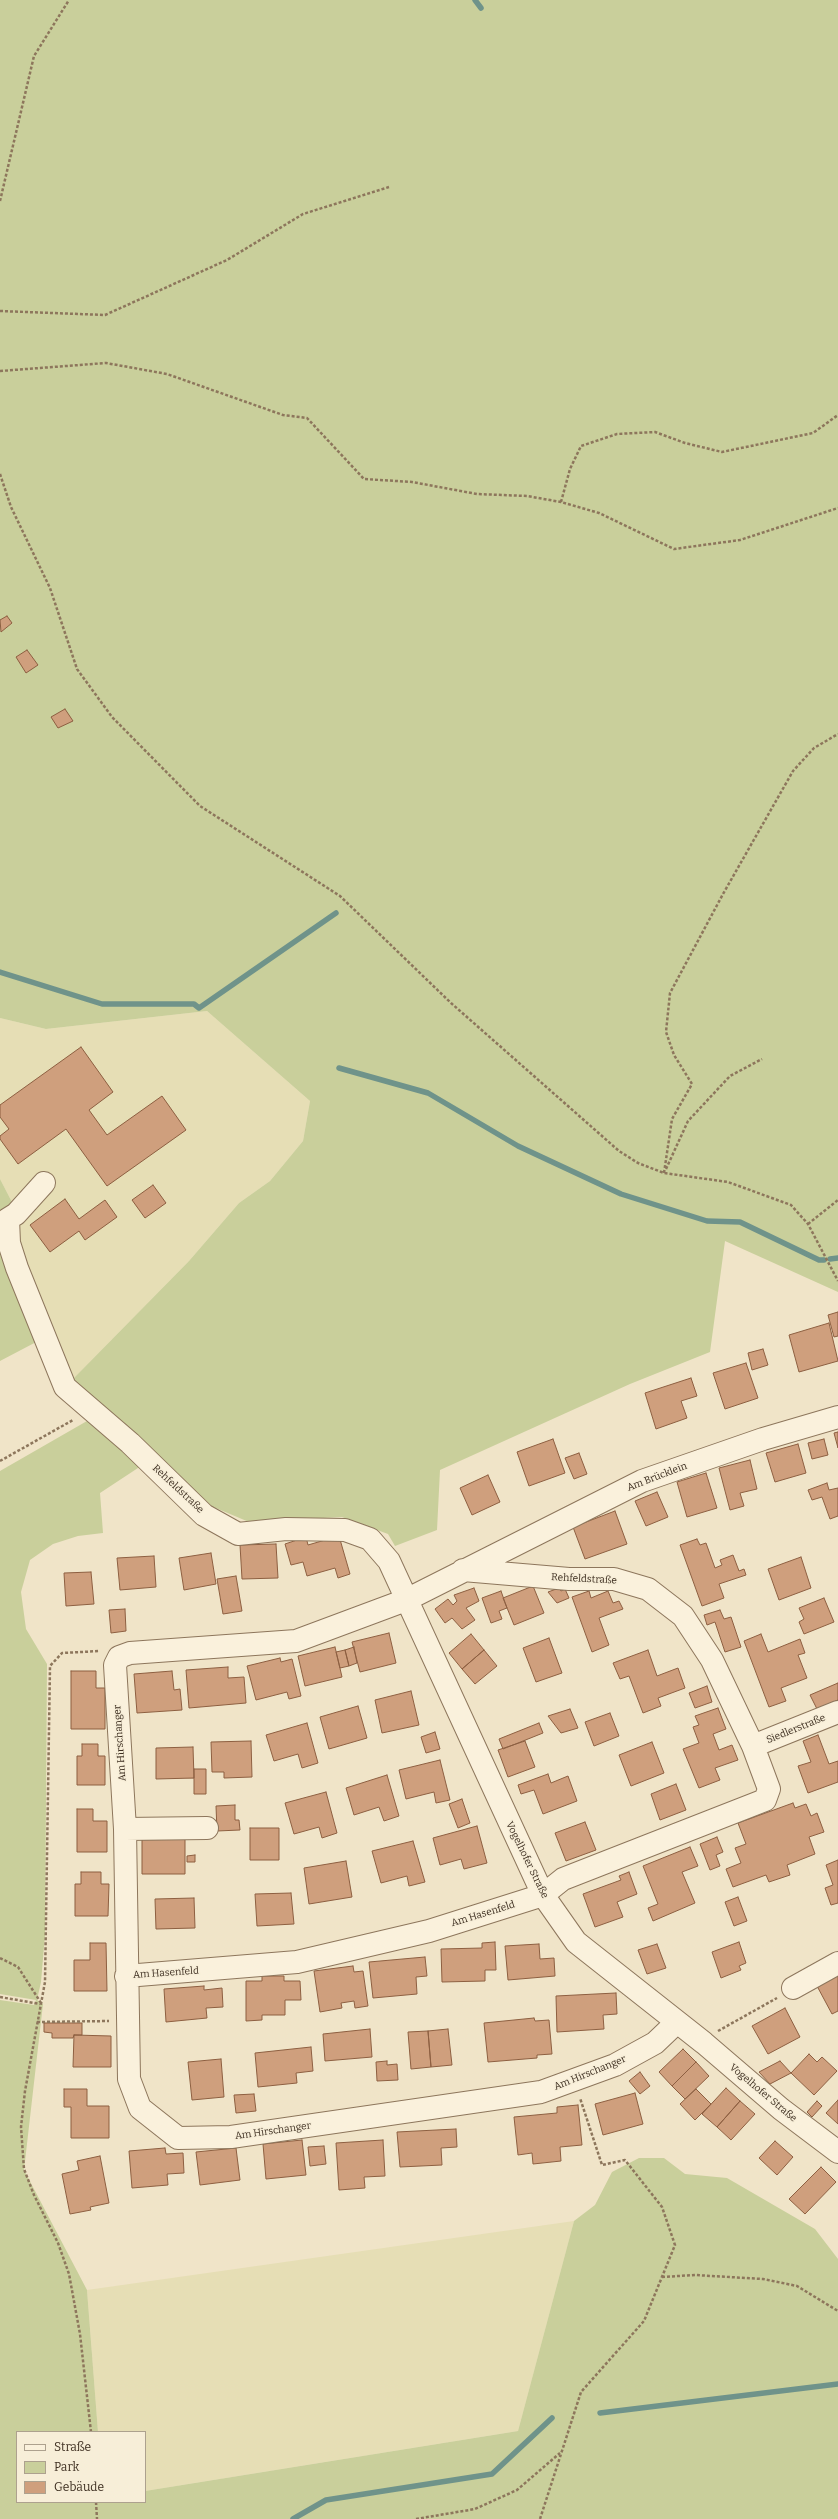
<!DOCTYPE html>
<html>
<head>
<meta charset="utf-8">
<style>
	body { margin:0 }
	#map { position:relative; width:838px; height:2519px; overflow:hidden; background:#f0e4c8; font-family:Bitter,serif }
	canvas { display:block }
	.legend { position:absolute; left:16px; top:2431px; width:130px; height:72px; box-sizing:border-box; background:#f7eed8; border:1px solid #ada18e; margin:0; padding:5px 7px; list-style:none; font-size:12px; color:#3d2e20 }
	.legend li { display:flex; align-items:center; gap:8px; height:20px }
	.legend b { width:20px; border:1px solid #ada18e }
</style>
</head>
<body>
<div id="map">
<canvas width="838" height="2519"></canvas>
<ul class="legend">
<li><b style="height:5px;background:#faf1dc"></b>Straße</li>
<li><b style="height:11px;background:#c9cf9b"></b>Park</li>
<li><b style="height:11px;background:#cf9f7d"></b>Gebäude</li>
</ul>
</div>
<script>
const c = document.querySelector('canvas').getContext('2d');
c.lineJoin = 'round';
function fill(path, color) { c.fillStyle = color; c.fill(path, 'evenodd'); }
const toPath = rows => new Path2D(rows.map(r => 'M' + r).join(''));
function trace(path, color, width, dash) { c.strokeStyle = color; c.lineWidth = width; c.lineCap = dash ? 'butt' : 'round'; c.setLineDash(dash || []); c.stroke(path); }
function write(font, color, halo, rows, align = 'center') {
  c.font = font + ' Bitter,serif'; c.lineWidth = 3; c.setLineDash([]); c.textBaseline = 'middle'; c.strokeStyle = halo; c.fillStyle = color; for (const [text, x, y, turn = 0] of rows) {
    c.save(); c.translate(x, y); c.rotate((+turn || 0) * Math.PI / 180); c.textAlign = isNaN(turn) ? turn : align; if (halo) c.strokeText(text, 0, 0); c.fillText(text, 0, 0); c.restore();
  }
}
fill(toPath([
	[207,1011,310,1101,303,1141,270,1181,239,1203,189,1261,71,1381,20,1260,14,1206,0,1179,0,1018,46,1029],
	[574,2221,518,2431,145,2491,145,2432,98,2432,87,2290]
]), '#e6deb5');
fill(toPath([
	[0,0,838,0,838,1292,725,1241,710,1352,630,1384,440,1470,437,1530,395,1546,388,1534,342,1517,249,1522,211,1506,71,1381,189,1261,239,1203,270,1181,303,1141,310,1101,207,1011,46,1029,0,1018],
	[0,1179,14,1206,5,1239,40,1340,0,1361],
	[87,1421,141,1466,100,1493,103,1533,78,1536,53,1544,30,1560,21,1592,26,1629,47,1664,45,1935,41,1982,37,2000,43,2004,24,2170,87,2290,98,2432,17,2432,17,2502,145,2502,145,2491,518,2431,574,2221,595,2205,612,2172,639,2158,664,2158,685,2174,727,2178,815,2229,838,2259,838,2519,0,2519,0,2000,34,2005,36,2000,0,1994,0,1471]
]), '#c9cf9b');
trace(toPath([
	[475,0,481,8],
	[0,972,102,1004,194,1004,199,1008,336,913],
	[339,1068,428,1093,518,1146,621,1194,707,1221,740,1222,819,1260,824,1260],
	[830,1259,838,1258],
	[600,2413,838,2384],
	[293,2519,326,2500,492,2474,552,2418]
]), '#6f938a', 5.5);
const building = toPath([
	[7,616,12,623,1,632,0,620,7,616],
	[27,650,38,665,26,673,16,657,27,650],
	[65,709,73,721,58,728,51,717,65,709],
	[81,1047,113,1092,89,1110,107,1135,162,1096,186,1130,107,1186,66,1129,18,1164,0,1139,0,1136,9,1129,0,1117,0,1105,81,1047],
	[153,1185,166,1203,145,1218,132,1200,153,1185],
	[65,1199,79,1219,105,1200,117,1217,85,1240,79,1231,50,1252,30,1225,65,1199],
	[838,1312,838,1336,834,1337,828,1315,838,1312],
	[829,1323,838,1361,799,1372,789,1335,829,1323],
	[763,1349,768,1365,752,1370,748,1353,763,1349],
	[746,1363,758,1398,725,1409,713,1373,746,1363],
	[691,1378,697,1396,681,1401,687,1418,656,1429,645,1393,691,1378],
	[838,1432,838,1448,834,1433,838,1432],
	[553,1439,565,1473,529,1486,517,1452,553,1439],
	[824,1439,828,1455,812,1459,808,1443,824,1439],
	[798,1444,806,1473,775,1482,766,1453,798,1444],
	[579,1453,587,1474,574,1479,565,1458,579,1453],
	[750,1460,757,1489,740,1493,744,1506,730,1510,719,1468,750,1460],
	[706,1473,717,1508,687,1517,677,1482,706,1473],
	[488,1475,500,1502,472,1515,460,1488,488,1475],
	[827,1483,829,1490,838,1488,838,1516,830,1519,822,1497,812,1500,808,1490,827,1483],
	[657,1492,668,1517,646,1526,635,1501,657,1492],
	[615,1511,627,1544,585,1559,573,1527,615,1511],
	[339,1536,350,1574,338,1578,335,1568,307,1576,303,1562,291,1565,285,1544,306,1537,308,1545,339,1536],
	[697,1539,700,1545,706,1543,715,1568,722,1565,720,1560,733,1555,739,1571,744,1569,746,1575,719,1584,724,1598,702,1606,680,1545,697,1539],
	[276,1544,278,1578,242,1579,240,1545,276,1544],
	[211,1553,216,1584,184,1590,179,1558,211,1553],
	[154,1556,156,1587,120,1590,117,1558,154,1556],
	[801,1557,811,1588,779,1600,768,1569,801,1557],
	[91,1572,94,1604,66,1606,64,1573,91,1572],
	[236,1576,242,1611,223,1614,217,1579,236,1576],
	[533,1586,544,1613,514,1625,503,1598,533,1586],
	[474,1588,479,1601,466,1608,475,1620,462,1629,452,1618,445,1623,435,1609,448,1599,453,1605,457,1601,454,1595,474,1588],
	[559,1588,561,1591,565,1589,569,1598,557,1603,548,1592,559,1588],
	[501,1591,507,1608,499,1611,502,1619,491,1623,482,1598,501,1591],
	[589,1591,591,1598,608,1591,613,1603,619,1601,623,1609,599,1618,609,1645,592,1652,572,1597,589,1591],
	[824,1598,834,1622,804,1634,799,1622,804,1619,799,1608,824,1598],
	[125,1609,126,1631,111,1633,109,1610,125,1609],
	[720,1610,724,1619,731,1617,741,1647,725,1652,715,1622,707,1625,704,1615,720,1610],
	[389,1633,396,1663,360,1672,352,1642,389,1633],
	[471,1634,484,1650,462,1669,449,1653,471,1634],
	[761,1634,768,1652,800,1639,805,1653,798,1655,807,1678,781,1688,786,1701,769,1707,744,1641,761,1634],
	[549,1638,562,1673,536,1682,523,1648,549,1638],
	[335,1647,342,1677,305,1686,298,1656,335,1647],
	[354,1647,357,1663,349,1666,345,1650,354,1647],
	[345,1650,349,1666,340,1668,336,1652,345,1650],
	[484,1650,497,1666,475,1684,462,1669,484,1650],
	[648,1650,657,1676,678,1668,685,1688,658,1698,661,1706,643,1713,629,1676,620,1679,613,1663,648,1650],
	[280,1658,281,1662,292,1659,301,1696,289,1699,287,1692,256,1700,247,1666,280,1658],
	[228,1667,228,1678,244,1677,246,1703,189,1708,186,1670,228,1667],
	[71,1671,96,1671,96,1688,105,1688,105,1729,71,1729,71,1671],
	[172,1671,174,1690,180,1689,182,1710,137,1713,134,1674,172,1671],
	[838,1683,838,1700,817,1709,810,1695,838,1683],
	[707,1686,712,1702,695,1708,689,1693,707,1686],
	[411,1691,419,1725,382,1733,375,1700,411,1691],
	[358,1706,367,1738,329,1749,320,1717,358,1706],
	[718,1708,726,1729,713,1734,719,1750,732,1745,738,1760,715,1768,720,1780,699,1788,683,1749,699,1743,693,1727,699,1725,695,1716,718,1708],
	[570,1709,578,1728,561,1733,548,1716,570,1709],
	[610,1713,619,1736,594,1746,585,1722,610,1713],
	[307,1723,318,1763,302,1768,298,1754,274,1761,266,1735,307,1723],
	[539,1723,543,1733,503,1749,499,1739,539,1723],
	[435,1732,440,1749,426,1753,421,1737,435,1732],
	[818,1735,829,1764,838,1761,838,1782,808,1793,798,1766,811,1762,803,1741,818,1735],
	[251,1741,252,1777,224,1778,224,1772,212,1772,211,1742,251,1741],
	[525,1741,535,1767,508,1777,498,1750,525,1741],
	[652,1742,664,1773,631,1786,619,1755,652,1742],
	[82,1744,98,1744,98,1756,105,1756,105,1785,77,1785,77,1756,82,1756,82,1744],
	[193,1747,194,1778,156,1779,156,1748,193,1747],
	[440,1760,450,1800,436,1803,434,1792,406,1799,399,1770,440,1760],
	[194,1769,206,1769,206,1794,194,1794,194,1769],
	[548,1774,551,1783,568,1776,577,1801,543,1814,534,1790,521,1794,518,1785,548,1774],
	[387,1775,399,1816,384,1821,379,1807,354,1815,346,1788,387,1775],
	[676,1784,686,1810,660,1820,651,1794,676,1784],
	[326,1792,337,1833,322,1838,319,1827,294,1834,285,1803,326,1792],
	[462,1799,470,1823,458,1828,449,1804,462,1799],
	[793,1803,795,1808,806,1804,811,1816,817,1813,824,1832,809,1837,815,1854,787,1865,790,1875,769,1882,766,1875,733,1887,726,1869,741,1863,735,1848,746,1844,738,1823,793,1803],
	[235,1805,235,1820,239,1820,240,1830,217,1831,216,1806,235,1805],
	[77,1809,93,1809,93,1821,107,1821,107,1852,77,1852,77,1809],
	[585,1822,596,1850,566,1861,555,1833,585,1822],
	[477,1826,487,1863,464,1869,461,1859,440,1865,433,1838,477,1826],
	[250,1828,279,1828,279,1860,250,1860,250,1828],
	[142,1836,185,1836,185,1874,142,1874,142,1836],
	[717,1837,723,1852,716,1855,720,1866,710,1870,700,1844,717,1837],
	[413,1841,425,1882,409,1886,407,1876,381,1883,372,1851,413,1841],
	[690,1847,698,1866,682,1872,695,1903,653,1921,648,1908,658,1904,643,1866,690,1847],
	[195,1855,195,1862,187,1862,187,1856,195,1855],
	[838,1860,838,1903,831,1905,825,1888,833,1885,826,1865,838,1860],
	[346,1861,352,1897,309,1904,304,1868,346,1861],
	[81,1872,101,1872,101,1884,109,1884,108,1916,75,1916,75,1884,81,1884,81,1872],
	[629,1872,637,1894,617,1902,623,1917,595,1927,583,1894,621,1880,619,1876,629,1872],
	[291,1893,294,1924,257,1926,255,1894,291,1893],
	[738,1897,747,1921,734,1926,725,1902,738,1897],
	[194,1898,195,1928,156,1929,155,1899,194,1898],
	[495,1942,496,1970,485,1970,485,1981,442,1982,441,1949,482,1948,482,1943,495,1942],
	[739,1942,746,1963,739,1966,741,1970,721,1978,712,1952,739,1942],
	[90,1943,106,1943,107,1991,74,1991,74,1960,90,1960,90,1943],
	[539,1944,540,1959,554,1958,555,1976,508,1980,505,1946,539,1944],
	[657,1944,666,1968,647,1974,638,1950,657,1944],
	[425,1957,427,1976,416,1977,417,1994,373,1998,369,1962,425,1957],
	[353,1966,354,1972,363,1971,368,2006,355,2008,354,2001,341,2003,342,2008,320,2012,314,1971,353,1966],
	[838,1975,838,2011,832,2014,817,1986,838,1975],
	[262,1976,284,1976,284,1981,300,1981,301,2000,285,2000,285,2015,262,2015,262,2020,246,2021,246,1981,262,1981,262,1976],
	[204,1986,204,1990,222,1988,223,2007,206,2008,207,2018,166,2022,164,1989,204,1986],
	[616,1993,617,2014,603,2015,604,2029,557,2032,556,1996,616,1993],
	[785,2008,800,2037,768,2054,752,2026,785,2008],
	[534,2018,535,2021,549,2020,552,2054,537,2055,537,2058,488,2062,484,2023,534,2018],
	[44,2023,82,2023,82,2035,74,2035,73,2038,52,2038,52,2033,44,2032,44,2023],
	[370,2029,372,2057,325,2061,323,2034,370,2029],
	[448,2029,452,2065,431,2067,428,2031,448,2029],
	[428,2031,431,2067,411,2069,408,2032,428,2031],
	[74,2035,111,2036,111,2067,73,2067,74,2035],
	[311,2047,313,2071,296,2073,297,2083,258,2087,255,2053,311,2047],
	[683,2049,696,2062,672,2086,659,2072,683,2049],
	[809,2054,817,2062,822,2057,837,2071,814,2095,791,2073,809,2054],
	[221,2059,224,2097,192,2100,188,2062,221,2059],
	[387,2061,387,2065,397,2064,398,2080,377,2081,376,2062,387,2061],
	[780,2061,791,2073,770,2084,759,2072,780,2061],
	[696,2062,709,2076,685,2099,672,2086,696,2062],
	[640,2072,650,2086,640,2094,629,2081,640,2072],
	[726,2088,740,2101,717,2127,702,2114,726,2088],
	[64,2089,87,2089,87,2106,109,2106,109,2138,71,2138,71,2107,64,2107,64,2089],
	[696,2089,711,2104,695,2120,680,2104,696,2089],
	[635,2093,643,2124,603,2135,595,2104,635,2093],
	[254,2094,256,2111,236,2113,234,2095,254,2094],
	[838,2100,838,2124,826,2113,838,2100],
	[740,2101,755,2114,731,2140,717,2127,740,2101],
	[817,2101,822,2106,812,2117,807,2112,817,2101],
	[578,2105,582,2145,560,2147,561,2161,533,2164,532,2153,518,2155,514,2117,557,2113,557,2107,578,2105],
	[456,2129,457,2147,441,2148,442,2165,400,2167,397,2132,456,2129],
	[302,2140,306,2175,266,2179,263,2144,302,2140],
	[383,2140,385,2176,364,2177,365,2188,339,2190,336,2143,383,2140],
	[775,2141,793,2157,777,2175,759,2158,775,2141],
	[324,2146,326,2164,310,2166,308,2147,324,2146],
	[165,2148,166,2154,183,2153,184,2173,167,2174,168,2185,132,2188,129,2151,165,2148],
	[236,2148,240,2180,200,2185,196,2152,236,2148],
	[100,2156,109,2203,90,2207,91,2210,70,2214,62,2174,79,2170,77,2161,100,2156],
	[821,2167,836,2182,805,2214,789,2199,821,2167]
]);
fill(building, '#cf9f7d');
trace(building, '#8d5f41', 1);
const minor = toPath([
	[44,1183,16,1214,8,1219,9,1243,17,1268,65,1387,130,1443,204,1515,238,1534,286,1529,345,1530,370,1539,389,1561,543,1895,576,1942,704,2043,781,2109,838,2152],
	[753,1746,838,1712],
	[125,1829,207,1828],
	[126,1976,297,1962,429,1931,543,1895,563,1879,765,1800,769,1789,753,1746,712,1660,683,1616,648,1589,614,1579,569,1579,463,1570],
	[793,1988,838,1963],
	[676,2023,655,2043,615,2065,541,2092,231,2137,178,2138,140,2108,129,2079,125,1829,115,1665,119,1657,130,1653,296,1641,406,1600,642,1481,763,1439,838,1417]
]);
trace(minor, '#8d765c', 24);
trace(toPath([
	[0,201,34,56,69,0],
	[0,311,105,315,227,260,303,214,389,187],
	[0,371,106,363,167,374,283,415,307,418,364,479,412,482,477,494,527,496,561,502,599,513,674,549,740,540,838,508],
	[0,474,11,507,50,588,77,669,112,717,200,806,340,896,451,1003,619,1151,638,1163,664,1173,728,1182,791,1205,808,1224,838,1281],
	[561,502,570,469,581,446,617,434,655,432,685,443,722,452,813,433,838,415],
	[666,1169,688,1121,730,1076,762,1059],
	[664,1173,672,1119,692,1084,674,1055,666,1032,670,993,723,894,793,771,814,748,838,734],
	[808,1224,838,1200],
	[0,1461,73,1420],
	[0,1958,18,1967,41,2003],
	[0,1997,40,2004],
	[37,2022,109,2021],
	[718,2031,777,1998],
	[662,2277,695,2275,763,2279,797,2286,838,2311],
	[91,2432,80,2334,69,2274,58,2243,34,2195,24,2169,21,2127,25,2091,45,1982,50,1666,62,1653,100,1651],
	[96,2502,97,2519],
	[416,2519,475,2509,517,2490,560,2453],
	[540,2519,581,2392,644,2321,675,2245,662,2207,625,2160,602,2165,580,2098]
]), '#8d765c', 2.5, [3, 2]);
trace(minor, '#faf1dc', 22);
write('10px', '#3d2e20', '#f7eed8', [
	["Am Brücklein",657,1477,-21],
	["Rehfeldstraße",178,1489,43],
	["Rehfeldstraße",584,1579,3],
	["Siedlerstraße",796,1729,-22],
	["Am Hirschanger",120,1743,-94],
	["Vogelhofer Straße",527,1860,64],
	["Am Hasenfeld",483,1914,-17],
	["Am Hasenfeld",166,1973,-4],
	["Am Hirschanger",590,2073,-22],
	["Vogelhofer Straße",763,2093,40],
	["Am Hirschanger",273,2131,-8]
]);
</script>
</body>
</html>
